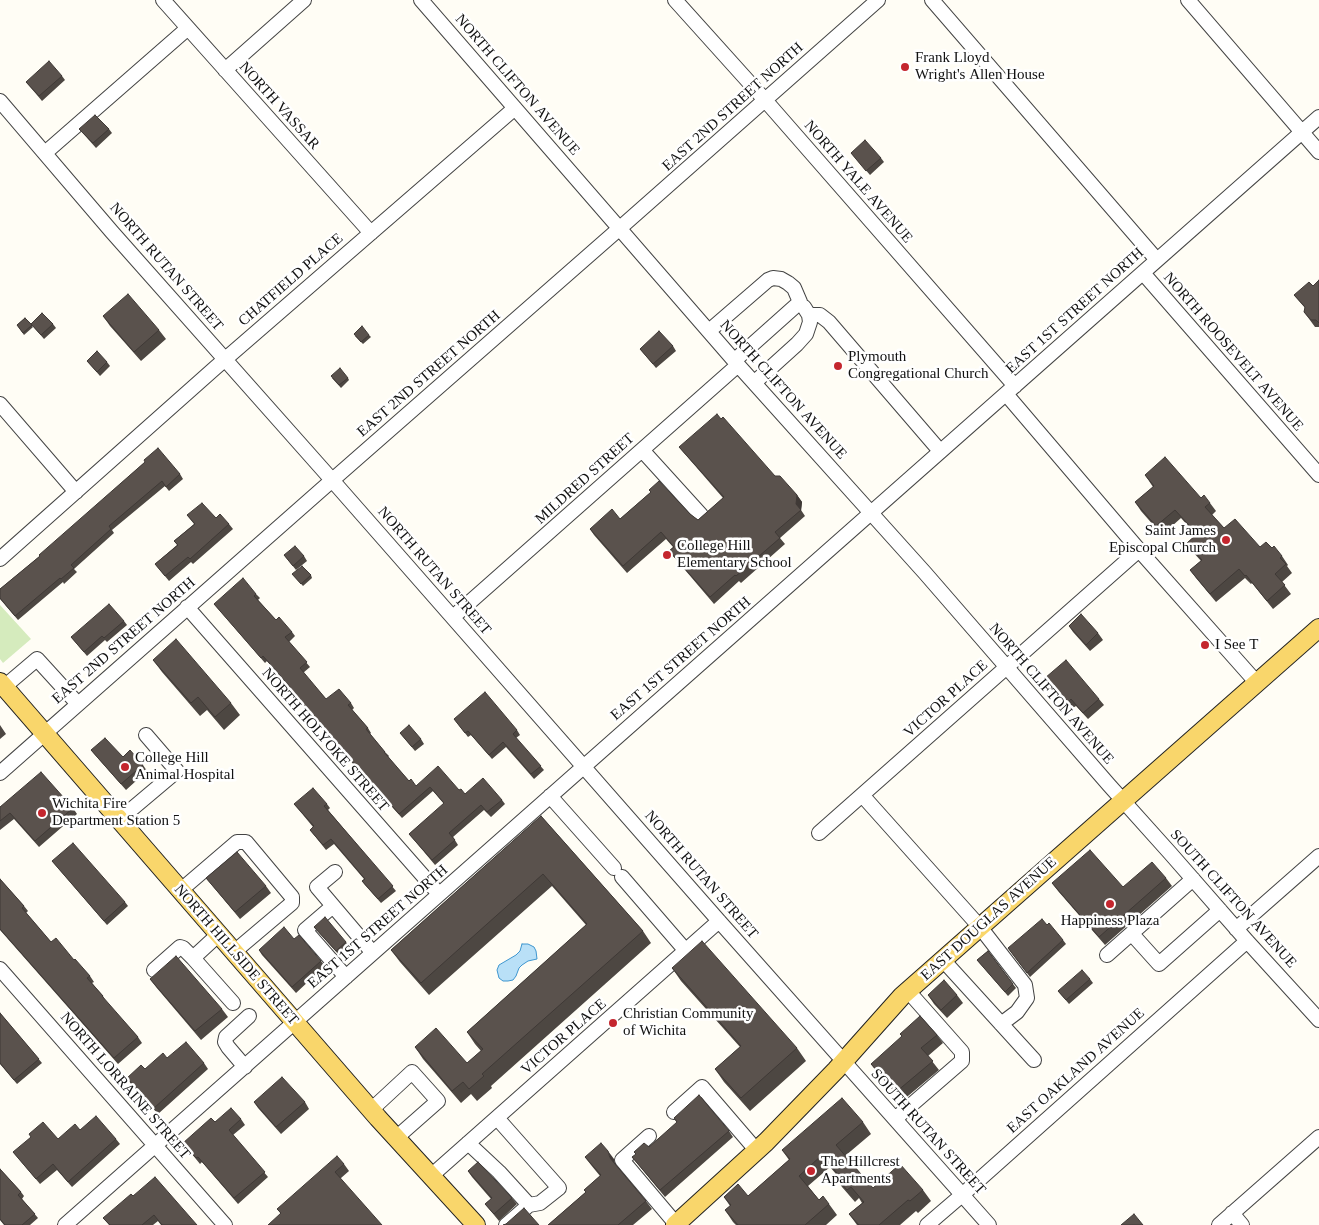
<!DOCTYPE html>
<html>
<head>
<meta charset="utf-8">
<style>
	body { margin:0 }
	canvas { display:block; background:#fffdf5 }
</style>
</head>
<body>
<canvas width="1319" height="1225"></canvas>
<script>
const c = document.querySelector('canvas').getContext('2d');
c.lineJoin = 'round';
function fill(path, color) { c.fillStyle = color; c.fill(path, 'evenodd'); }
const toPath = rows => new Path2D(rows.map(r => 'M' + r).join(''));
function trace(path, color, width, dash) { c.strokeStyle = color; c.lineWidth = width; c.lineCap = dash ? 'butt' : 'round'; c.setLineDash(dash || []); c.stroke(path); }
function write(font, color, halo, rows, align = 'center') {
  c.font = font + ' "Times New Roman",serif'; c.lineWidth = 5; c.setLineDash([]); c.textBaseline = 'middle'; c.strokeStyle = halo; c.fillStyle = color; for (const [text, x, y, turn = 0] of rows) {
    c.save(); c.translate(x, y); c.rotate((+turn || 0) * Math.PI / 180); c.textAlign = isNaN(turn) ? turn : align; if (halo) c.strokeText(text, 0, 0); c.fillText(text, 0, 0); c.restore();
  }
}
fill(toPath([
	[0,605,31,639,3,663,0,659]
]), '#d5ebbd');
const water = toPath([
	[522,944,528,944,534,947,536,951,537,959,528,961,522,965,519,968,516,976,513,980,508,981,503,981,499,978,497,970,499,965,516,955,520,951,522,944]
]);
fill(water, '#b9e0f7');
trace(water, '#3f96cf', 1);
const minor = toPath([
	[163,0,371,233],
	[421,0,738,365,925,573,1109,785,1170,853,1247,941,1319,1020],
	[675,0,765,100,1015,386],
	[932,0,1157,260],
	[1188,0,1319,152],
	[225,70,304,0],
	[0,101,112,232,332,480,719,921,989,1225],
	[45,153,188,28],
	[1143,273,1319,475],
	[809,315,820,315,829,322,940,451],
	[709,331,768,280,773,278,781,279,788,283,794,288,800,302,735,360],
	[755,382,797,344,806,334,810,322,809,315,804,307],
	[1006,394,1139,550,1257,683],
	[0,404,76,492],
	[642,450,701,515],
	[0,559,215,368,515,108],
	[187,607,439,894],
	[453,617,738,365],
	[4,687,37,659,78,704],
	[0,773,321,490,620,228,878,0],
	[862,795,980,927,1025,985,1027,998,1017,1012,1001,1024],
	[550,796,614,868],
	[120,819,177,771,146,735],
	[819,833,1139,550],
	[335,872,317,887,373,953],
	[622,877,686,951],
	[181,890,237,842,246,842,292,897,292,903,234,952],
	[333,906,305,930,346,977],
	[1236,929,1319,856],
	[219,934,193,958,233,1003],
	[1132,934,1159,964,1220,910],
	[1107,955,1193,879],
	[943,960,1034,1060],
	[0,969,225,1225],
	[154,970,180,947,183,948,193,958],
	[245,1067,228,1047,225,1042,226,1037,249,1016],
	[371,1110,412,1072,438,1101,396,1138],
	[674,1112,702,1087,757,1151],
	[497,1118,559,1188,540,1203,529,1205],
	[895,1119,962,1061,962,1052,908,991],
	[649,1136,622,1160,676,1224],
	[468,1143,499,1172,529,1205,506,1225],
	[431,1176,719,921],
	[1232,1213,1242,1225],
	[65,1225,1319,117],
	[927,1225,962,1195,1247,941],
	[1219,1225,1319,1137]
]);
const major = toPath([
	[0,682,378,1118,476,1225],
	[675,1225,766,1142,836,1070,902,996,1319,628]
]);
trace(minor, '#444', 16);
trace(major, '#222', 20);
trace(minor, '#fff', 14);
trace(major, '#f9d66b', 18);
fill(toPath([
	[62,76,65,80,42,101,26,82],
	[79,129,109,129,112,133,96,148],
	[851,153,881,158,884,162,870,175],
	[1319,280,1319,327,1315,327,1304,312,1305,308,1294,295,1313,286],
	[103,316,159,330,166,339,141,361,110,326],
	[25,318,33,327,24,335,17,325],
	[31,324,53,324,56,328,44,339],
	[369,335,371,337,363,344,355,336],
	[673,346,676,351,656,368,640,349],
	[87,361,107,362,110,366,100,376],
	[332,378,348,378,349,380,341,388],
	[679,447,775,476,797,495,802,502,801,510,805,516,780,538,785,544,741,583,739,581,714,604,674,557,669,551,673,547,666,539,627,573,594,535,590,529,620,519,651,492,690,514,698,520,723,498,684,453],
	[145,462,180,474,183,479,169,491,165,486,112,530,114,533,74,569,77,572,64,584,63,582,18,620,0,599,0,589,40,556],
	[1145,475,1201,498,1210,503,1216,511,1212,515,1224,528,1260,547,1272,548,1282,556,1288,565,1287,566,1292,573,1282,582,1291,594,1273,609,1252,583,1251,584,1245,578,1216,602,1196,578,1190,570,1201,561,1193,552,1187,543,1196,535,1181,518,1162,535,1141,511,1135,502,1153,487],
	[187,515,216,518,229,524,233,529,193,564,191,562,169,581,155,564,177,545,174,541,194,524],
	[284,555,304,556,307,561,296,570],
	[311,575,312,578,303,586,294,576],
	[256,594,260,598,258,600,276,620,292,632,295,636,289,642,310,667,303,673,326,699,351,703,354,708,352,710,368,728,371,733,370,734,385,752,389,756,388,757,409,781,416,786,459,790,465,794,502,800,505,804,491,817,484,810,453,837,458,845,435,865,409,834,444,804,433,791,402,818,384,798,383,799,293,694,290,689,290,688,267,661,265,663,214,604],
	[124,621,127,625,107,642,105,640,87,656,71,637],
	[1069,626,1098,633,1103,640,1090,651,1073,632],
	[153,660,231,703,240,715,224,730,207,710,200,716,162,672],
	[1045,678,1099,699,1104,705,1088,719,1076,706,1071,709,1050,685],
	[454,719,517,730,520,735,516,738,544,770,534,779,506,747,492,759,471,735,468,737],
	[0,725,6,734,0,739],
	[400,733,421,739,424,744,415,751],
	[91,750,123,757,143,765,147,771,126,790,96,756],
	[294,804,327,804,330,808,328,810,396,891,381,903,365,885,362,881,364,879,334,844,326,850,310,830,313,827],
	[0,807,73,808,77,814,39,847,14,819,0,830],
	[541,816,643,931,651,943,491,1086,492,1088,477,1101,471,1094,461,1103,423,1059,415,1047,467,1063,481,1051,475,1044,467,1032,586,925,552,886,429,995,400,962,391,950],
	[52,861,125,902,128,906,107,925],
	[206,878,266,886,271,893,240,919],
	[1166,878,1172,886,1105,945,1058,891,1052,883,1123,887],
	[0,879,24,906,28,911,26,913,51,942,74,960,90,976,94,982,92,983,103,996,106,1002,138,1037,142,1043,118,1064,0,930],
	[1047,925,1063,940,1066,944,1030,977,1008,948],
	[314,927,346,942,349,946,339,955],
	[294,939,321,961,325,966,296,993,262,955,259,950],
	[988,951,1016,988,1008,996,977,960],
	[672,968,797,1048,806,1061,750,1111,724,1082,715,1069,740,1047,681,981],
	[150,979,222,1009,228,1017,201,1040,156,987],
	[1090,979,1093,983,1069,1004,1058,991],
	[928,995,957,995,963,1003,947,1018,934,1004],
	[0,1013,42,1063,17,1084,0,1064],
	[937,1035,943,1043,928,1056,939,1070,902,1101,877,1072,871,1064],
	[167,1058,204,1063,208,1069,158,1114,131,1084,127,1078],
	[254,1102,305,1102,309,1109,281,1134,258,1108],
	[674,1118,729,1131,733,1137,665,1197,632,1157,649,1147,677,1123],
	[241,1119,245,1125,233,1135,268,1177,238,1204,202,1162,200,1164,183,1143,215,1122],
	[863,1122,871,1134,845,1156,873,1188,923,1190,931,1201,918,1213,916,1211,900,1225,857,1225,849,1214,862,1203,859,1198,855,1202,842,1187,834,1175,836,1174,830,1167,808,1186,819,1200,829,1204,837,1215,826,1225,736,1225,733,1222,725,1210,730,1206,724,1197,748,1196,789,1160,782,1150],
	[80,1130,116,1139,120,1144,72,1187,57,1170,40,1184,13,1152,58,1139],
	[585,1157,614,1159,615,1164,646,1201,652,1209,633,1225,548,1225,586,1192,584,1190,600,1176,591,1165],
	[344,1164,349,1171,341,1178,281,1214,277,1209],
	[0,1169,21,1192,24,1196,22,1199,38,1218,30,1225,4,1225,0,1220],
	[468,1171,512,1198,517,1204,499,1221,485,1204,491,1199,472,1177],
	[133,1196,197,1225,161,1225,158,1221,153,1225,109,1225,103,1218]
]), '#4d4742');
fill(toPath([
	[797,495,802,502,801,511,796,504],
	[608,1151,614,1159,615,1166,610,1158]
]), '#3f3936');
const building = toPath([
	[49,61,62,76,39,96,26,82,49,61],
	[95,115,109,129,93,143,79,129,95,115],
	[865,140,881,158,866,171,851,153,865,140],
	[1319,280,1319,323,1316,320,1311,320,1304,312,1305,307,1294,295,1309,282,1313,286,1319,280],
	[128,294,159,330,134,352,103,316,128,294],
	[42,313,53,324,41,335,31,324,42,313],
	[25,318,32,325,23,333,17,325,25,318],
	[362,326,369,335,361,342,354,334,362,326],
	[659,331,673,346,653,364,640,349,659,331],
	[97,351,107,362,97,372,87,361,97,351],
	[340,368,348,378,339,385,331,376,340,368],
	[717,414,721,419,723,417,775,476,780,476,797,495,796,504,801,510,775,532,780,538,736,576,735,575,710,597,669,551,674,547,661,532,623,566,590,529,612,509,620,519,651,492,649,490,659,481,690,514,698,520,724,497,679,447,717,414],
	[158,448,180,474,166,487,162,481,109,526,111,529,71,565,74,568,61,579,60,578,15,616,0,598,0,589,40,556,39,555,145,462,144,460,158,448],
	[1165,457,1201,498,1204,495,1210,503,1205,507,1224,528,1235,519,1260,547,1266,542,1272,548,1274,546,1282,556,1280,558,1286,564,1275,574,1285,585,1267,601,1246,575,1245,576,1239,569,1210,594,1190,570,1202,560,1187,543,1197,534,1175,510,1156,526,1135,502,1154,486,1145,475,1165,457],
	[202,503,216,518,220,514,229,524,190,559,188,557,165,576,155,564,178,545,174,541,195,524,187,515,202,503],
	[295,546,304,556,293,566,284,555,295,546],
	[302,566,311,575,301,584,292,574,302,566],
	[243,578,256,594,254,596,276,620,279,617,292,632,285,637,307,662,300,668,326,699,339,689,351,703,348,705,368,728,366,729,385,752,384,752,409,781,411,779,416,786,438,766,459,790,461,789,465,794,483,778,502,800,487,812,481,805,449,833,455,840,432,860,409,834,444,803,430,787,399,814,381,793,380,794,290,689,291,688,263,656,261,658,214,604,243,578],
	[109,604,124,621,104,638,102,636,84,652,71,637,109,604],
	[1081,614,1098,633,1086,645,1069,626,1081,614],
	[176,639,231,703,215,717,198,697,191,703,153,660,176,639],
	[1066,660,1099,699,1083,713,1071,699,1067,703,1045,678,1066,660],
	[485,692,517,730,513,734,541,766,531,774,503,742,489,755,468,731,465,733,454,719,485,692],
	[409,725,421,739,412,747,400,733,409,725],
	[105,738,123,757,130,750,143,765,121,784,91,750,105,738],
	[41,772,73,808,35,841,10,813,0,821,0,807,41,772],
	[313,788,327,804,324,806,393,886,378,899,362,881,365,879,331,839,323,845,310,830,314,826,294,804,313,788],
	[541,816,643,931,482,1074,484,1076,469,1089,463,1082,452,1091,415,1047,436,1028,467,1063,483,1049,467,1032,587,924,543,874,421,983,391,950,541,816],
	[73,843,125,902,104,921,52,861,73,843],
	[1090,850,1123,887,1152,862,1166,878,1099,937,1052,883,1090,850],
	[237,852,266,886,235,912,206,878,237,852],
	[0,879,24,906,22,908,51,942,56,938,74,960,75,959,90,976,87,978,103,996,102,996,138,1037,114,1058,0,929,0,879],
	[325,917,346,942,336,951,314,927,325,917],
	[1042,919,1047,925,1049,923,1063,940,1027,973,1008,948,1042,919],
	[284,927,294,939,299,935,321,961,292,987,259,950,284,927],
	[702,941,797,1048,741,1098,715,1069,741,1046,672,968,702,941],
	[988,951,1013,984,1005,992,977,960,988,951],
	[176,956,222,1009,195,1031,150,979,176,956],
	[1082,970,1090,979,1066,1000,1058,991,1082,970],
	[944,980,957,995,941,1010,928,995,944,980],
	[0,1013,39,1059,14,1080,0,1063,0,1013],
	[920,1016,937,1035,921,1048,933,1061,896,1092,871,1064,902,1036,900,1034,920,1016],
	[186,1042,204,1063,154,1108,127,1078,141,1065,145,1069,163,1053,167,1058,186,1042],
	[282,1077,305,1102,276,1127,254,1102,282,1077],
	[699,1095,729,1131,660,1190,632,1157,636,1154,634,1152,644,1143,649,1147,677,1122,674,1118,699,1095],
	[842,1098,863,1122,836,1145,873,1188,900,1164,923,1190,910,1201,908,1200,879,1225,859,1225,849,1214,864,1202,851,1187,847,1190,834,1175,837,1173,822,1155,799,1176,819,1200,823,1196,829,1204,805,1225,738,1225,725,1210,731,1205,724,1197,738,1184,748,1196,790,1159,782,1150,842,1098],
	[231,1108,241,1119,229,1130,265,1172,234,1198,198,1157,196,1158,183,1143,211,1118,215,1122,231,1108],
	[96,1116,116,1139,68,1182,53,1164,36,1179,13,1152,31,1137,29,1134,43,1122,58,1139,75,1124,80,1130,96,1116],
	[601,1143,608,1151,610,1158,646,1201,618,1225,548,1225,586,1192,584,1190,601,1175,585,1157,601,1143],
	[337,1156,344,1164,335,1172,382,1225,268,1225,281,1213,277,1209,337,1156],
	[478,1162,512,1198,494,1214,485,1204,492,1198,468,1171,478,1162],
	[0,1169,21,1192,18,1195,35,1214,22,1225,5,1225,0,1219,0,1169],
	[155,1177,197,1225,162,1225,154,1215,142,1225,110,1225,103,1218,131,1194,133,1196,155,1177],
	[524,1208,539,1225,503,1225,506,1224,524,1208],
	[1134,1214,1143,1225,1121,1225,1134,1214]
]);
fill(building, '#5a524d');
trace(building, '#3f3936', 1);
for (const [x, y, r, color] of [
	[905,67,5,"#c4262e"],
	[838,366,5,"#c4262e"],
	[1226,540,5,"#c4262e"],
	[667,555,5,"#c4262e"],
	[1205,645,5,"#c4262e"],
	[125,767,5,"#c4262e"],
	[42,813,5,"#c4262e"],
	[1110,904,5,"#c4262e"],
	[613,1023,5,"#c4262e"],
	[811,1171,5,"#c4262e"]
]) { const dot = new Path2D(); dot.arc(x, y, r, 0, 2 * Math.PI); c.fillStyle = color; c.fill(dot); trace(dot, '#fff', 2); }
write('15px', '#111', '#fff', [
	["Frank Lloyd",915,58],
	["Wright's Allen House",915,75],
	["Plymouth",848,357],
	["Congregational Church",848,374],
	["Saint James",1216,531,"right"],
	["Episcopal Church",1216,548,"right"],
	["College Hill",677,546],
	["Elementary School",677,563],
	["I See T",1215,645],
	["College Hill",135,758],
	["Animal Hospital",135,775],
	["Wichita Fire",52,804],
	["Department Station 5",52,821],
	["Happiness Plaza",1110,921,"center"],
	["Christian Community",623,1014],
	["of Wichita",623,1031],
	["The Hillcrest",821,1162],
	["Apartments",821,1179]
], 'left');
write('15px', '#111', '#fff', [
	["NORTH CLIFTON AVENUE",517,85,49],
	["NORTH VASSAR",279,106,48],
	["EAST 2ND STREET NORTH",733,107,-42],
	["NORTH YALE AVENUE",858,182,49],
	["NORTH RUTAN STREET",166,267,49],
	["CHATFIELD PLACE",291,280,-41],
	["EAST 1ST STREET NORTH",1075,311,-42],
	["NORTH ROOSEVELT AVENUE",1233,352,49],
	["EAST 2ND STREET NORTH",429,374,-41],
	["NORTH CLIFTON AVENUE",783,390,48],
	["MILDRED STREET",585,479,-42],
	["NORTH RUTAN STREET",434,571,49],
	["EAST 2ND STREET NORTH",124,641,-41],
	["EAST 1ST STREET NORTH",681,659,-41],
	["NORTH CLIFTON AVENUE",1051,694,49],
	["VICTOR PLACE",946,699,-42],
	["NORTH HOLYOKE STREET",325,740,49],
	["NORTH RUTAN STREET",701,875,49],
	["SOUTH CLIFTON AVENUE",1233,899,48],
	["EAST DOUGLAS AVENUE",989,919,-42],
	["EAST 1ST STREET NORTH",378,927,-41],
	["NORTH HILLSIDE STREET",236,955,49],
	["VICTOR PLACE",564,1037,-41],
	["EAST OAKLAND AVENUE",1076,1071,-42],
	["NORTH LORRAINE STREET",125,1086,49],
	["SOUTH RUTAN STREET",928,1132,48]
]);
</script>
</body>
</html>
